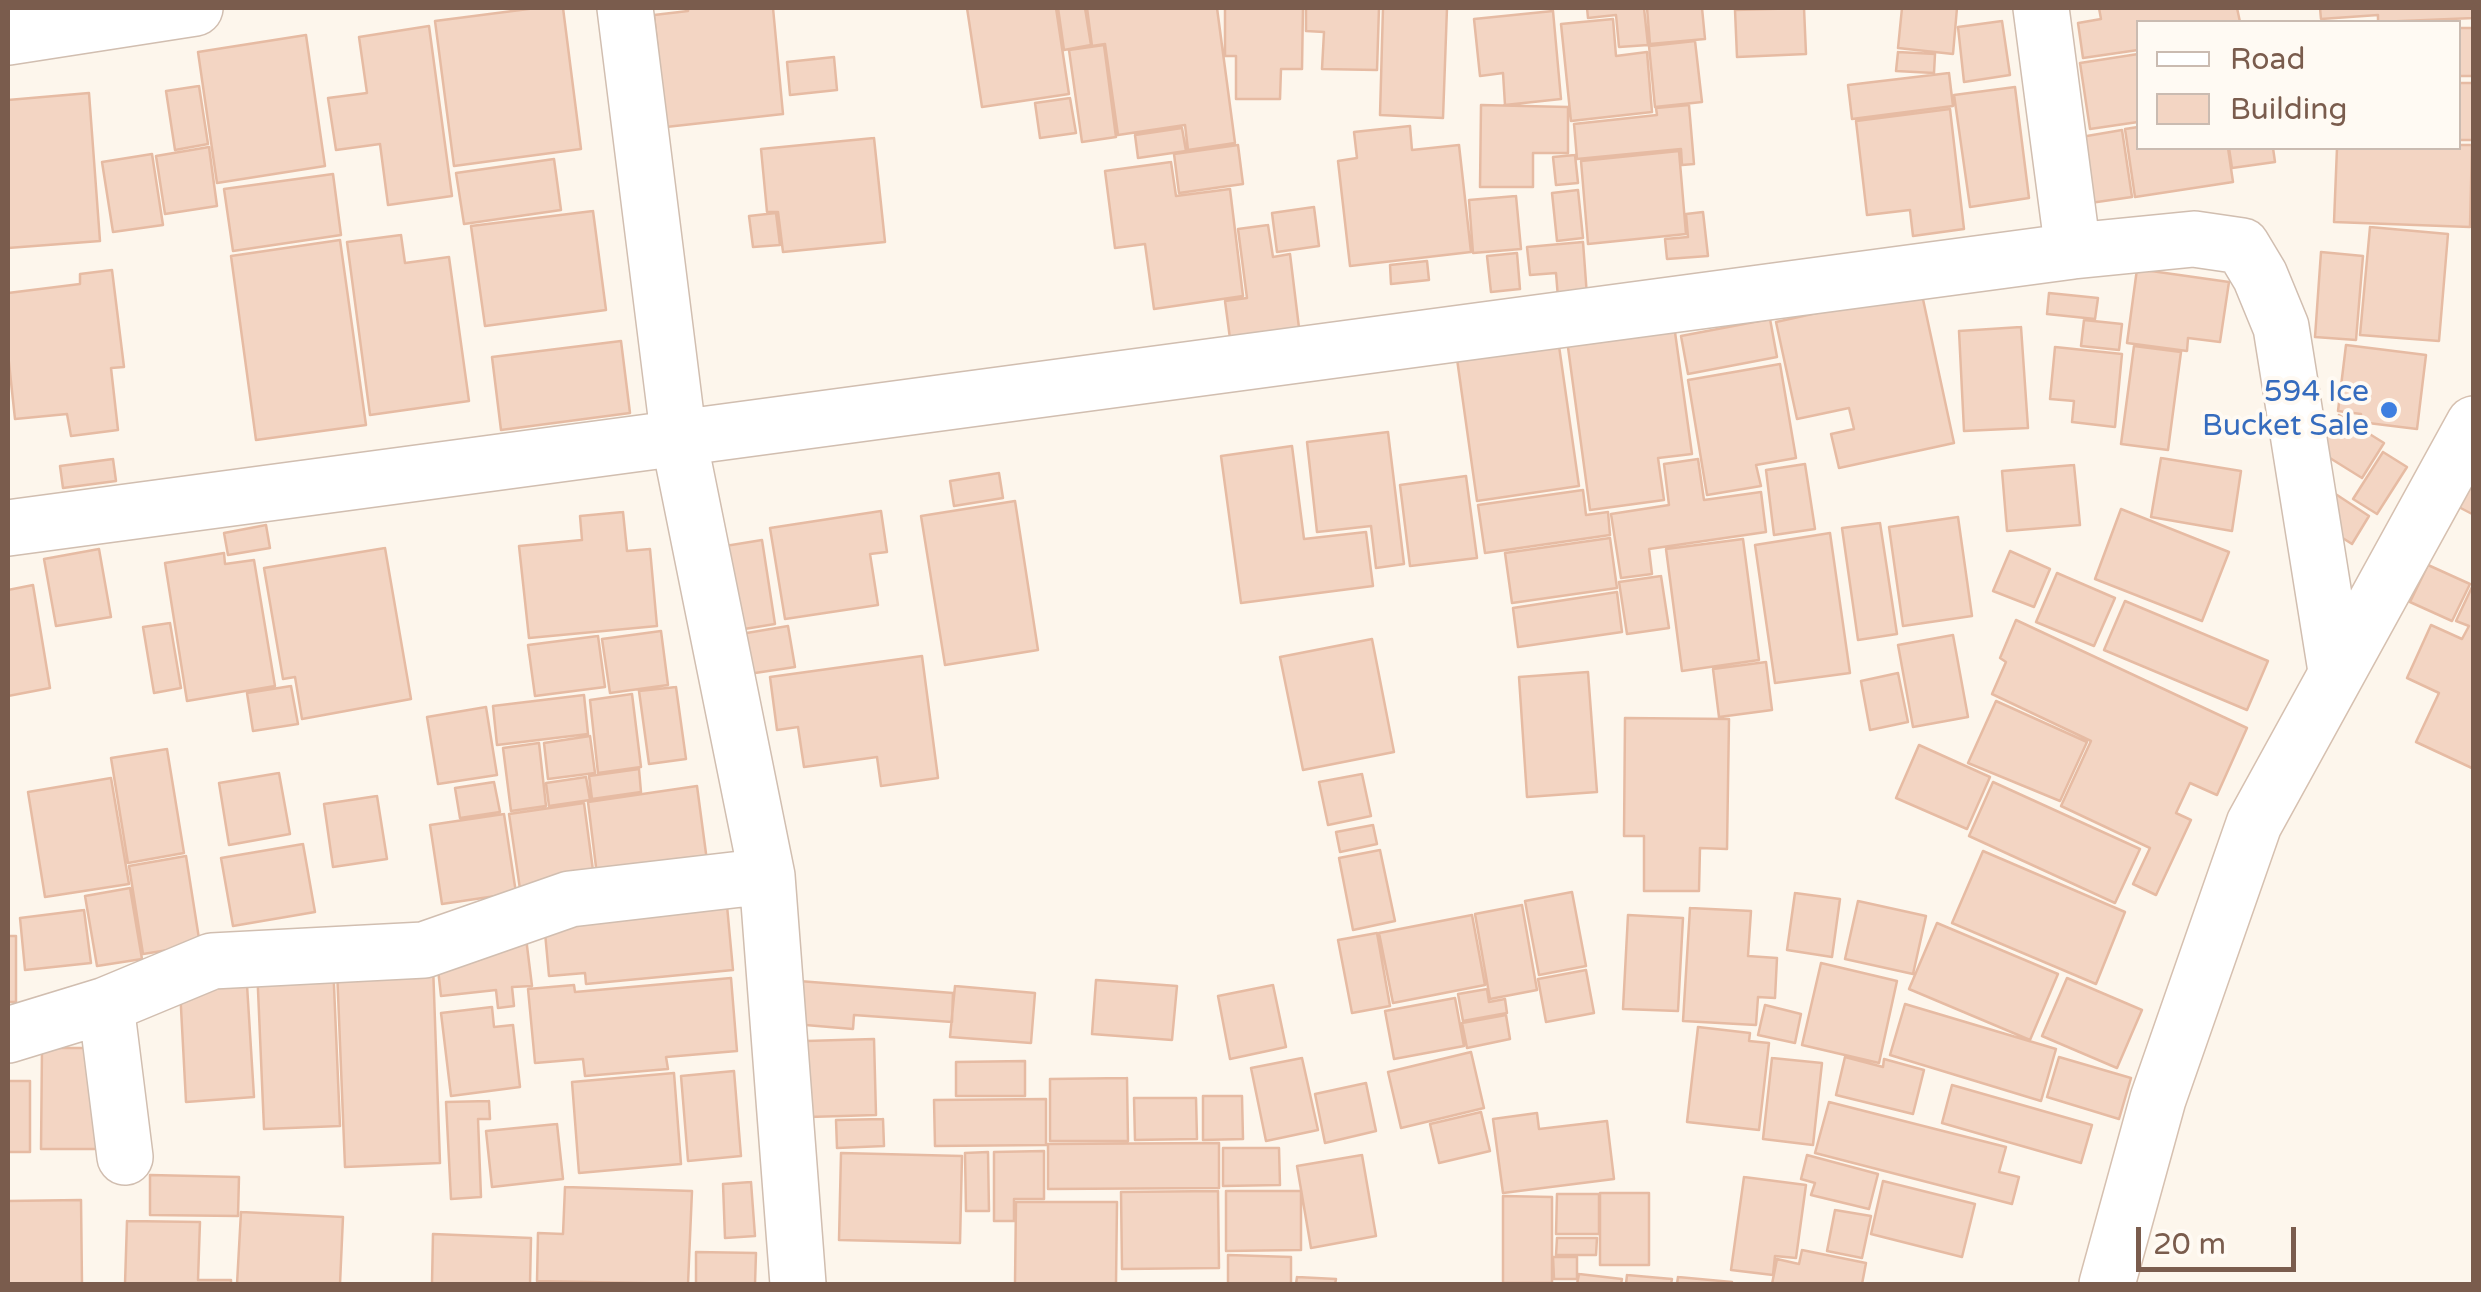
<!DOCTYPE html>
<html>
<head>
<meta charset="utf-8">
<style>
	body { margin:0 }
	#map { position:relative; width:2481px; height:1292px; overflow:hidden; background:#fdf6ec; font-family:"Varela Round",sans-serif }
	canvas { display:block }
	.frame { position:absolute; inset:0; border:10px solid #7a5c4d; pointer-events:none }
	.legend { position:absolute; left:2136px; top:20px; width:325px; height:130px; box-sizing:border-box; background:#fffaf3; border:2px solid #cabbb1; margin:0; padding:12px 18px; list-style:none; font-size:30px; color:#7a5c4d }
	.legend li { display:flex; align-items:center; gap:20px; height:50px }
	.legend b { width:50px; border:2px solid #cabbb1 }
	.scale { position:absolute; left:2136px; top:1227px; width:160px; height:45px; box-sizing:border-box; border:5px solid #7a5c4d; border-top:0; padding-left:12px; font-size:30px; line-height:35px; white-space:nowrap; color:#7a5c4d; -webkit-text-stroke:8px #fffaf3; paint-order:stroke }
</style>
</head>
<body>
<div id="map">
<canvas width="2481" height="1292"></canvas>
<div class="frame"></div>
<ul class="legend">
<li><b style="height:12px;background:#fff"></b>Road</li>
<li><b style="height:28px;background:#f3d5c3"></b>Building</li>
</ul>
<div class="scale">20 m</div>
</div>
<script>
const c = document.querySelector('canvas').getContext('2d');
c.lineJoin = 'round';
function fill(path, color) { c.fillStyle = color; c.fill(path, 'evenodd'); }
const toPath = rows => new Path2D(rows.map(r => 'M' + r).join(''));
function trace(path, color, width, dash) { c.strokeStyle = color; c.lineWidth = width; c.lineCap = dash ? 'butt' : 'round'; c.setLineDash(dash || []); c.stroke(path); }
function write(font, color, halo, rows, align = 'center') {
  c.font = font + ' "Varela Round",sans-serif'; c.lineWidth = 8; c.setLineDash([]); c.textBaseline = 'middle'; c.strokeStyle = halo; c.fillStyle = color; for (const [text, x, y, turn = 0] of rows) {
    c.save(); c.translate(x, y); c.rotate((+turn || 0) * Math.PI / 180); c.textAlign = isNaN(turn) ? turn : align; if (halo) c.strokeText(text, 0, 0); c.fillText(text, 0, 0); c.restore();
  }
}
const building = toPath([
	[536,8,563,8,581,149,454,166,435,21,536,8],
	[688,8,773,8,783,114,666,127,654,15,688,11,688,8],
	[967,8,1056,8,1069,94,982,107,967,8],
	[1058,8,1085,8,1091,45,1064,50,1058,8],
	[1087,8,1217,8,1235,143,1188,150,1185,125,1118,135,1105,44,1092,46,1087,8],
	[1225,8,1303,8,1302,69,1281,69,1280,99,1236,99,1236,56,1225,56,1225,8],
	[1306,8,1379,8,1377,70,1322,69,1324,32,1306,31,1306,8],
	[1383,8,1447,8,1443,118,1380,115,1383,8],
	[1587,8,1644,8,1648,45,1619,47,1616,15,1588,18,1587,8],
	[1647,8,1702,8,1705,39,1650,44,1647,8],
	[1804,8,1806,54,1737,57,1735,10,1804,8],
	[1902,8,1957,8,1953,54,1898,48,1902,8],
	[2099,8,2237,8,2240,22,2138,22,2138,50,2083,58,2078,23,2101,19,2099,8],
	[2320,8,2474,8,2474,18,2378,22,2378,15,2321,19,2320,8],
	[1553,11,1561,99,1505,105,1503,73,1480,76,1474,19,1553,11],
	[1613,19,1616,56,1647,52,1652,112,1571,121,1561,24,1613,19],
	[2002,21,2010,75,1964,82,1958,27,2002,21],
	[429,26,452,196,388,205,380,144,336,150,328,98,367,93,359,37,429,26],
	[2458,28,2474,28,2474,76,2458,76,2458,28],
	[306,35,325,166,217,183,198,52,306,35],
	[1695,41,1702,102,1655,107,1649,46,1695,41],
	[1104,45,1116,137,1082,142,1069,50,1104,45],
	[1898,52,1935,54,1934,73,1896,71,1898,52],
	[2138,54,2138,122,2090,129,2080,63,2138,54],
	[834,57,837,90,790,95,787,62,834,57],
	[1949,73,1953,106,1852,119,1848,85,1949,73],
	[2458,83,2474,83,2474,140,2458,140,2458,83],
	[199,86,208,144,175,150,166,91,199,86],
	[2015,87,2029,198,1970,207,1954,95,2015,87],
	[89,93,100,241,8,248,8,100,89,93],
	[1070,98,1076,133,1040,138,1035,103,1070,98],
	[1481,105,1568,107,1568,153,1533,153,1533,187,1480,187,1481,105],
	[1689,105,1694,164,1682,165,1681,149,1577,159,1574,124,1657,115,1656,108,1689,105],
	[1950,109,1964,229,1913,236,1910,210,1867,215,1856,121,1950,109],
	[1410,126,1412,150,1459,145,1471,252,1350,266,1338,161,1357,158,1354,132,1410,126],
	[2138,127,2138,148,2228,148,2233,182,2135,197,2125,129,2138,127],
	[1182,128,1186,151,1138,158,1135,135,1182,128],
	[2122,130,2132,197,2090,203,2081,137,2122,130],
	[874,138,885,242,783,252,778,212,767,212,761,149,874,138],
	[1238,145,1243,184,1179,193,1174,154,1238,145],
	[2458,145,2472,145,2470,227,2334,222,2337,148,2458,148,2458,145],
	[209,147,217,206,165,214,156,156,209,147],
	[2229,148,2273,148,2275,162,2232,168,2229,148],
	[1679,151,1686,234,1588,244,1581,161,1679,151],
	[152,154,163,225,113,232,102,162,152,154],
	[1575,155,1578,183,1556,185,1553,157,1575,155],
	[554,159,561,210,464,224,456,173,554,159],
	[1171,162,1176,196,1230,189,1243,296,1154,309,1145,244,1115,248,1105,171,1171,162],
	[333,174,341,235,233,251,224,189,333,174],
	[1578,190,1583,238,1557,241,1552,193,1578,190],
	[1516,196,1521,249,1473,253,1469,200,1516,196],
	[1314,207,1319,246,1277,252,1272,213,1314,207],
	[593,211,606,310,485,326,471,226,593,211],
	[1703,212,1708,256,1667,259,1665,239,1688,237,1686,214,1703,212],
	[776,213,780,245,753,247,749,216,776,213],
	[1268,225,1273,257,1290,254,1300,336,1231,346,1225,301,1247,298,1238,229,1268,225],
	[2370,227,2448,234,2439,341,2360,335,2370,227],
	[401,235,405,263,449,257,469,401,370,415,347,242,401,235],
	[340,240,366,425,256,440,231,256,340,240],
	[1583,242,1587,296,1558,298,1556,273,1530,275,1527,247,1583,242],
	[2321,252,2363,256,2356,340,2315,337,2321,252],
	[1517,253,1520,289,1491,292,1487,256,1517,253],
	[1427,261,1429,280,1391,284,1390,265,1427,261],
	[2137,269,2229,282,2220,342,2188,338,2187,351,2127,343,2137,269],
	[112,270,124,367,111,368,118,430,71,436,67,414,15,419,8,354,8,293,80,284,80,274,112,270],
	[1921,290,1954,443,1839,468,1831,434,1854,429,1849,408,1797,419,1776,322,1921,290],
	[2049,293,2098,298,2095,319,2047,314,2049,293],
	[1770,319,1777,357,1688,374,1681,336,1770,319],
	[2084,320,2122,324,2119,350,2081,346,2084,320],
	[1674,325,1692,454,1658,458,1664,500,1590,510,1567,340,1674,325],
	[2021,327,2028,428,1964,431,1959,331,2021,327],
	[621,341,630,413,501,430,492,357,621,341],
	[2346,345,2426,355,2417,429,2360,422,2361,414,2338,411,2346,345],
	[1559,346,1579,486,1477,501,1457,359,1559,346],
	[2134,346,2181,352,2168,450,2121,444,2134,346],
	[2055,347,2122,354,2115,427,2072,422,2074,401,2050,399,2055,347],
	[1780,364,1796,458,1756,465,1761,486,1707,495,1688,380,1780,364],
	[2339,415,2384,443,2362,478,2317,450,2339,415],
	[1388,432,1404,564,1376,568,1371,526,1317,532,1307,442,1388,432],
	[1292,446,1304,539,1366,532,1373,586,1241,603,1221,456,1292,446],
	[2383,452,2407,467,2377,514,2353,499,2383,452],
	[2161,458,2241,471,2232,531,2151,517,2161,458],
	[113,459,116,481,63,488,60,466,113,459],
	[1698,459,1704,500,1761,492,1766,532,1649,549,1652,574,1621,578,1611,514,1669,505,1664,464,1698,459],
	[1805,464,1815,529,1774,535,1766,470,1805,464],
	[2074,465,2080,525,2007,531,2002,471,2074,465],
	[2474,465,2474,515,2453,504,2474,465],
	[999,473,1003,498,954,506,950,481,999,473],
	[1466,476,1477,558,1410,566,1400,485,1466,476],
	[1583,490,1586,515,1608,512,1610,535,1485,553,1478,505,1583,490],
	[2334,493,2369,516,2352,544,2316,521,2334,493],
	[1015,501,1038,650,945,665,921,516,1015,501],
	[2121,509,2229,552,2202,621,2095,579,2121,509],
	[881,511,887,552,870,554,878,605,785,619,770,528,881,511],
	[623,512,627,551,650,549,657,626,529,638,519,546,582,540,580,516,623,512],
	[1958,517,1972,616,1903,626,1889,527,1958,517],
	[1880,523,1897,634,1858,640,1842,528,1880,523],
	[266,525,270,548,228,555,224,533,266,525],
	[1830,533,1850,673,1775,683,1755,545,1830,533],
	[1610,538,1617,588,1512,603,1505,553,1610,538],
	[1743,539,1759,660,1682,671,1666,549,1743,539],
	[762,540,775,624,726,632,713,548,762,540],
	[385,548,411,699,302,719,295,677,283,679,264,568,385,548],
	[99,549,111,617,56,626,44,559,99,549],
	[2010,551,2050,569,2034,607,1993,591,2010,551],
	[224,553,225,564,254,560,275,686,187,701,165,563,224,553],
	[2428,565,2470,584,2452,621,2410,602,2428,565],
	[2057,573,2115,598,2094,646,2036,622,2057,573],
	[1661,576,1669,628,1627,634,1619,582,1661,576],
	[33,585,50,688,8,696,8,590,33,585],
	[2472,587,2474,587,2474,769,2416,742,2439,693,2407,678,2431,625,2462,639,2469,626,2456,621,2472,587],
	[1617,592,1622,632,1518,647,1513,608,1617,592],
	[2125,601,2268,661,2247,710,2104,650,2125,601],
	[2016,620,2247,728,2217,795,2190,783,2176,813,2191,820,2156,895,2133,884,2150,848,2061,806,2091,741,1992,694,2006,662,2000,658,2016,620],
	[170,623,181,688,154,693,143,627,170,623],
	[788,626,795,667,735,676,729,636,788,626],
	[661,631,668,685,610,693,602,639,661,631],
	[1953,635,1968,717,1913,727,1898,645,1953,635],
	[598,636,605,687,535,696,528,645,598,636],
	[1372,639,1394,752,1303,770,1280,657,1372,639],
	[922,656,938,778,881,786,877,757,804,767,798,727,777,730,770,677,922,656],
	[1766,662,1772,710,1719,717,1713,669,1766,662],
	[1588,672,1597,792,1527,797,1519,677,1588,672],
	[1898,673,1908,722,1870,730,1861,681,1898,673],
	[291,686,298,724,253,731,247,693,291,686],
	[676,687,686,759,649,764,639,691,676,687],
	[632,694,641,767,598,773,590,700,632,694],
	[584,695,588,734,497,745,493,706,584,695],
	[1996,701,2087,742,2060,801,1968,763,1996,701],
	[486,707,497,775,438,784,427,717,486,707],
	[1625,718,1729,719,1727,849,1700,848,1699,891,1644,891,1644,836,1624,836,1625,718],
	[590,736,595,773,548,779,544,743,590,736],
	[539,743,546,806,511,811,503,748,539,743],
	[1919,745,1990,777,1967,829,1896,798,1919,745],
	[167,749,184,853,128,863,111,758,167,749],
	[639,769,641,792,592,799,589,776,639,769],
	[279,773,290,834,229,845,219,783,279,773],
	[1362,774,1371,816,1328,825,1319,782,1362,774],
	[586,777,590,800,549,806,546,783,586,777],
	[111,778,129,884,45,897,28,792,111,778],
	[494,782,500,812,460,818,455,788,494,782],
	[1993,782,2140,849,2115,903,1969,836,1993,782],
	[697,786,707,861,597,875,588,802,697,786],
	[377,796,387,859,333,867,324,804,377,796],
	[584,803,594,878,520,889,509,814,584,803],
	[504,814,516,893,442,904,430,825,504,814],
	[1373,825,1377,844,1340,852,1336,832,1373,825],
	[303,844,315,912,233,926,221,858,303,844],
	[1380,850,1395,921,1353,930,1339,858,1380,850],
	[1983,851,2125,912,2096,984,1952,923,1983,851],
	[186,856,200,945,143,954,129,866,186,856],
	[130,888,142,959,97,966,85,896,130,888],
	[1572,892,1586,966,1539,975,1525,901,1572,892],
	[1795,893,1840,899,1832,957,1787,950,1795,893],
	[726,895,733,970,586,984,585,973,549,976,543,911,726,895],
	[1858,901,1926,916,1913,974,1845,959,1858,901],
	[1522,905,1537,990,1490,999,1475,914,1522,905],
	[1690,908,1751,911,1748,956,1777,958,1775,998,1758,997,1756,1025,1683,1021,1690,908],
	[84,910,91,963,25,970,20,918,84,910],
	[1472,915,1485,985,1393,1003,1379,933,1472,915],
	[1628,915,1683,918,1678,1011,1623,1009,1628,915],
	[1937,923,2058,974,2030,1040,1909,989,1937,923],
	[525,930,532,986,512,987,514,1006,498,1008,496,990,441,996,437,960,525,930],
	[1377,933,1390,1006,1352,1013,1338,940,1377,933],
	[8,936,16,936,16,1002,8,1002,8,936],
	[333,963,340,1126,264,1129,257,967,333,963],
	[1821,963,1897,981,1879,1063,1802,1045,1821,963],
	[433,965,440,1163,345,1167,337,969,433,965],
	[1586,970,1594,1013,1546,1022,1538,979,1586,970],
	[731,978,737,1051,666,1057,668,1069,585,1076,583,1059,535,1063,528,989,574,985,575,992,731,978],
	[2067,978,2142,1010,2117,1068,2042,1036,2067,978],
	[786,980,953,993,952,1022,854,1015,853,1029,782,1023,786,980],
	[1096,980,1177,986,1172,1040,1092,1034,1096,980],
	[247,985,254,1097,186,1102,180,989,247,985],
	[1273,985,1286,1047,1230,1059,1218,996,1273,985],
	[955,986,1035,993,1031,1043,950,1037,955,986],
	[1487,989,1489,1002,1505,999,1507,1013,1463,1021,1458,994,1487,989],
	[1455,998,1464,1046,1394,1059,1385,1011,1455,998],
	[1905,1004,2056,1049,2041,1101,1890,1055,1905,1004],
	[1765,1005,1801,1014,1795,1043,1758,1035,1765,1005],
	[492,1007,494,1027,513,1025,520,1087,451,1096,441,1013,492,1007],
	[1506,1015,1510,1039,1467,1048,1462,1023,1506,1015],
	[1698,1027,1750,1033,1749,1041,1769,1043,1759,1130,1687,1122,1698,1027],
	[874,1039,876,1115,808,1117,806,1041,874,1039],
	[42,1048,108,1048,107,1149,41,1149,42,1048],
	[1471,1052,1484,1108,1401,1128,1388,1072,1471,1052],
	[1845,1057,1883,1067,1884,1059,1924,1070,1913,1114,1836,1095,1845,1057],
	[2059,1057,2131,1078,2119,1119,2047,1097,2059,1057],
	[1302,1058,1318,1130,1266,1141,1251,1068,1302,1058],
	[1772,1058,1822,1063,1813,1145,1763,1139,1772,1058],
	[1025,1061,1025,1096,956,1096,956,1062,1025,1061],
	[734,1071,741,1156,688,1161,681,1076,734,1071],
	[674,1073,681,1164,579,1173,572,1082,674,1073],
	[1127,1078,1128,1141,1050,1141,1050,1079,1127,1078],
	[8,1081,30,1081,30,1152,8,1152,8,1081],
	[1366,1083,1376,1131,1325,1143,1315,1094,1366,1083],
	[1952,1085,2092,1125,2081,1163,1942,1123,1952,1085],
	[1203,1096,1242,1096,1243,1139,1203,1140,1203,1096],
	[1134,1098,1196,1098,1197,1139,1135,1140,1134,1098],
	[1046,1099,1046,1145,935,1146,934,1100,1046,1099],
	[489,1101,490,1119,478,1119,481,1197,451,1199,446,1102,489,1101],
	[1829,1102,2006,1147,1999,1172,2019,1177,2012,1204,1815,1153,1829,1102],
	[1481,1112,1490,1151,1439,1163,1430,1124,1481,1112],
	[1537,1113,1539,1129,1607,1121,1614,1179,1503,1193,1493,1119,1537,1113],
	[883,1119,884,1146,837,1148,836,1120,883,1119],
	[557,1124,563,1179,492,1187,486,1131,557,1124],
	[1219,1143,1219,1188,1048,1189,1048,1144,1219,1143],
	[1223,1148,1279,1148,1280,1185,1223,1186,1223,1148],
	[1044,1151,1044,1199,1014,1199,1014,1221,994,1221,994,1152,1044,1151],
	[988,1152,989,1211,966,1211,965,1153,988,1152],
	[841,1153,962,1156,960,1243,839,1240,841,1153],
	[1362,1155,1376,1236,1311,1248,1297,1166,1362,1155],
	[1807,1155,1878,1174,1869,1209,1811,1195,1815,1183,1801,1179,1807,1155],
	[150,1175,239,1177,238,1216,150,1215,150,1175],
	[1744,1177,1806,1185,1796,1258,1775,1256,1773,1275,1731,1270,1744,1177],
	[1883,1181,1975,1204,1962,1257,1871,1234,1883,1181],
	[751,1182,755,1236,725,1238,723,1184,751,1182],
	[565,1187,692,1191,688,1284,537,1281,538,1233,563,1234,565,1187],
	[1218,1191,1219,1268,1122,1269,1121,1192,1218,1191],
	[1226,1191,1301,1191,1301,1250,1226,1251,1226,1191],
	[1600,1193,1649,1193,1649,1265,1600,1265,1600,1193],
	[1557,1194,1599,1194,1599,1234,1556,1234,1557,1194],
	[1503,1196,1552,1197,1552,1283,1503,1283,1503,1196],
	[81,1200,82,1284,8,1284,8,1201,81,1200],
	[1016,1202,1117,1202,1116,1284,1015,1283,1016,1202],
	[1835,1210,1871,1216,1862,1258,1827,1251,1835,1210],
	[241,1212,343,1217,340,1284,237,1284,241,1212],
	[127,1221,200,1222,198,1280,231,1280,231,1284,125,1284,127,1221],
	[433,1234,531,1238,530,1284,432,1284,433,1234],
	[1557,1238,1597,1238,1596,1255,1556,1255,1557,1238],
	[1802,1250,1866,1263,1862,1284,1772,1284,1777,1259,1799,1264,1802,1250],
	[696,1252,756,1253,755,1284,696,1284,696,1252],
	[1228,1255,1291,1257,1291,1284,1228,1284,1228,1255],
	[1553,1257,1577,1257,1577,1279,1554,1279,1553,1257],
	[1579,1274,1622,1279,1621,1284,1577,1284,1579,1274],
	[1627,1275,1672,1279,1671,1284,1626,1284,1627,1275],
	[1297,1277,1336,1279,1335,1284,1296,1284,1297,1277],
	[1678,1277,1732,1282,1732,1284,1677,1284,1678,1277]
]);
fill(building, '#f3d5c3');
trace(building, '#e6bba3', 2.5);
const street = toPath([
	[625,8,679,440,767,876,798,1284],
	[2041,8,2073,251],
	[8,37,195,8],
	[8,528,2073,251,2194,239,2242,246,2260,276,2281,327,2336,671],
	[8,1035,106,1005],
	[125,1157,106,1005,212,961,424,950,570,899,767,876]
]);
const secondary = toPath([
	[2107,1284,2158,1099,2254,824,2474,424]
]);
trace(street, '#d1beb0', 58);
trace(secondary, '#d6c0b0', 58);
trace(street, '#fff', 55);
trace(secondary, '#fff', 55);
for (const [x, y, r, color] of [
	[2389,410,10,"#3f7fe0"]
]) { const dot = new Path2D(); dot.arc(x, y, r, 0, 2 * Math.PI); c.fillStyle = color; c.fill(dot); trace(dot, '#fffaf3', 4); }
write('30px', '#366cbe', '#fffaf3', [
	["594 Ice",2369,393],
	["Bucket Sale",2369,427]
], 'right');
</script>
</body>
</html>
